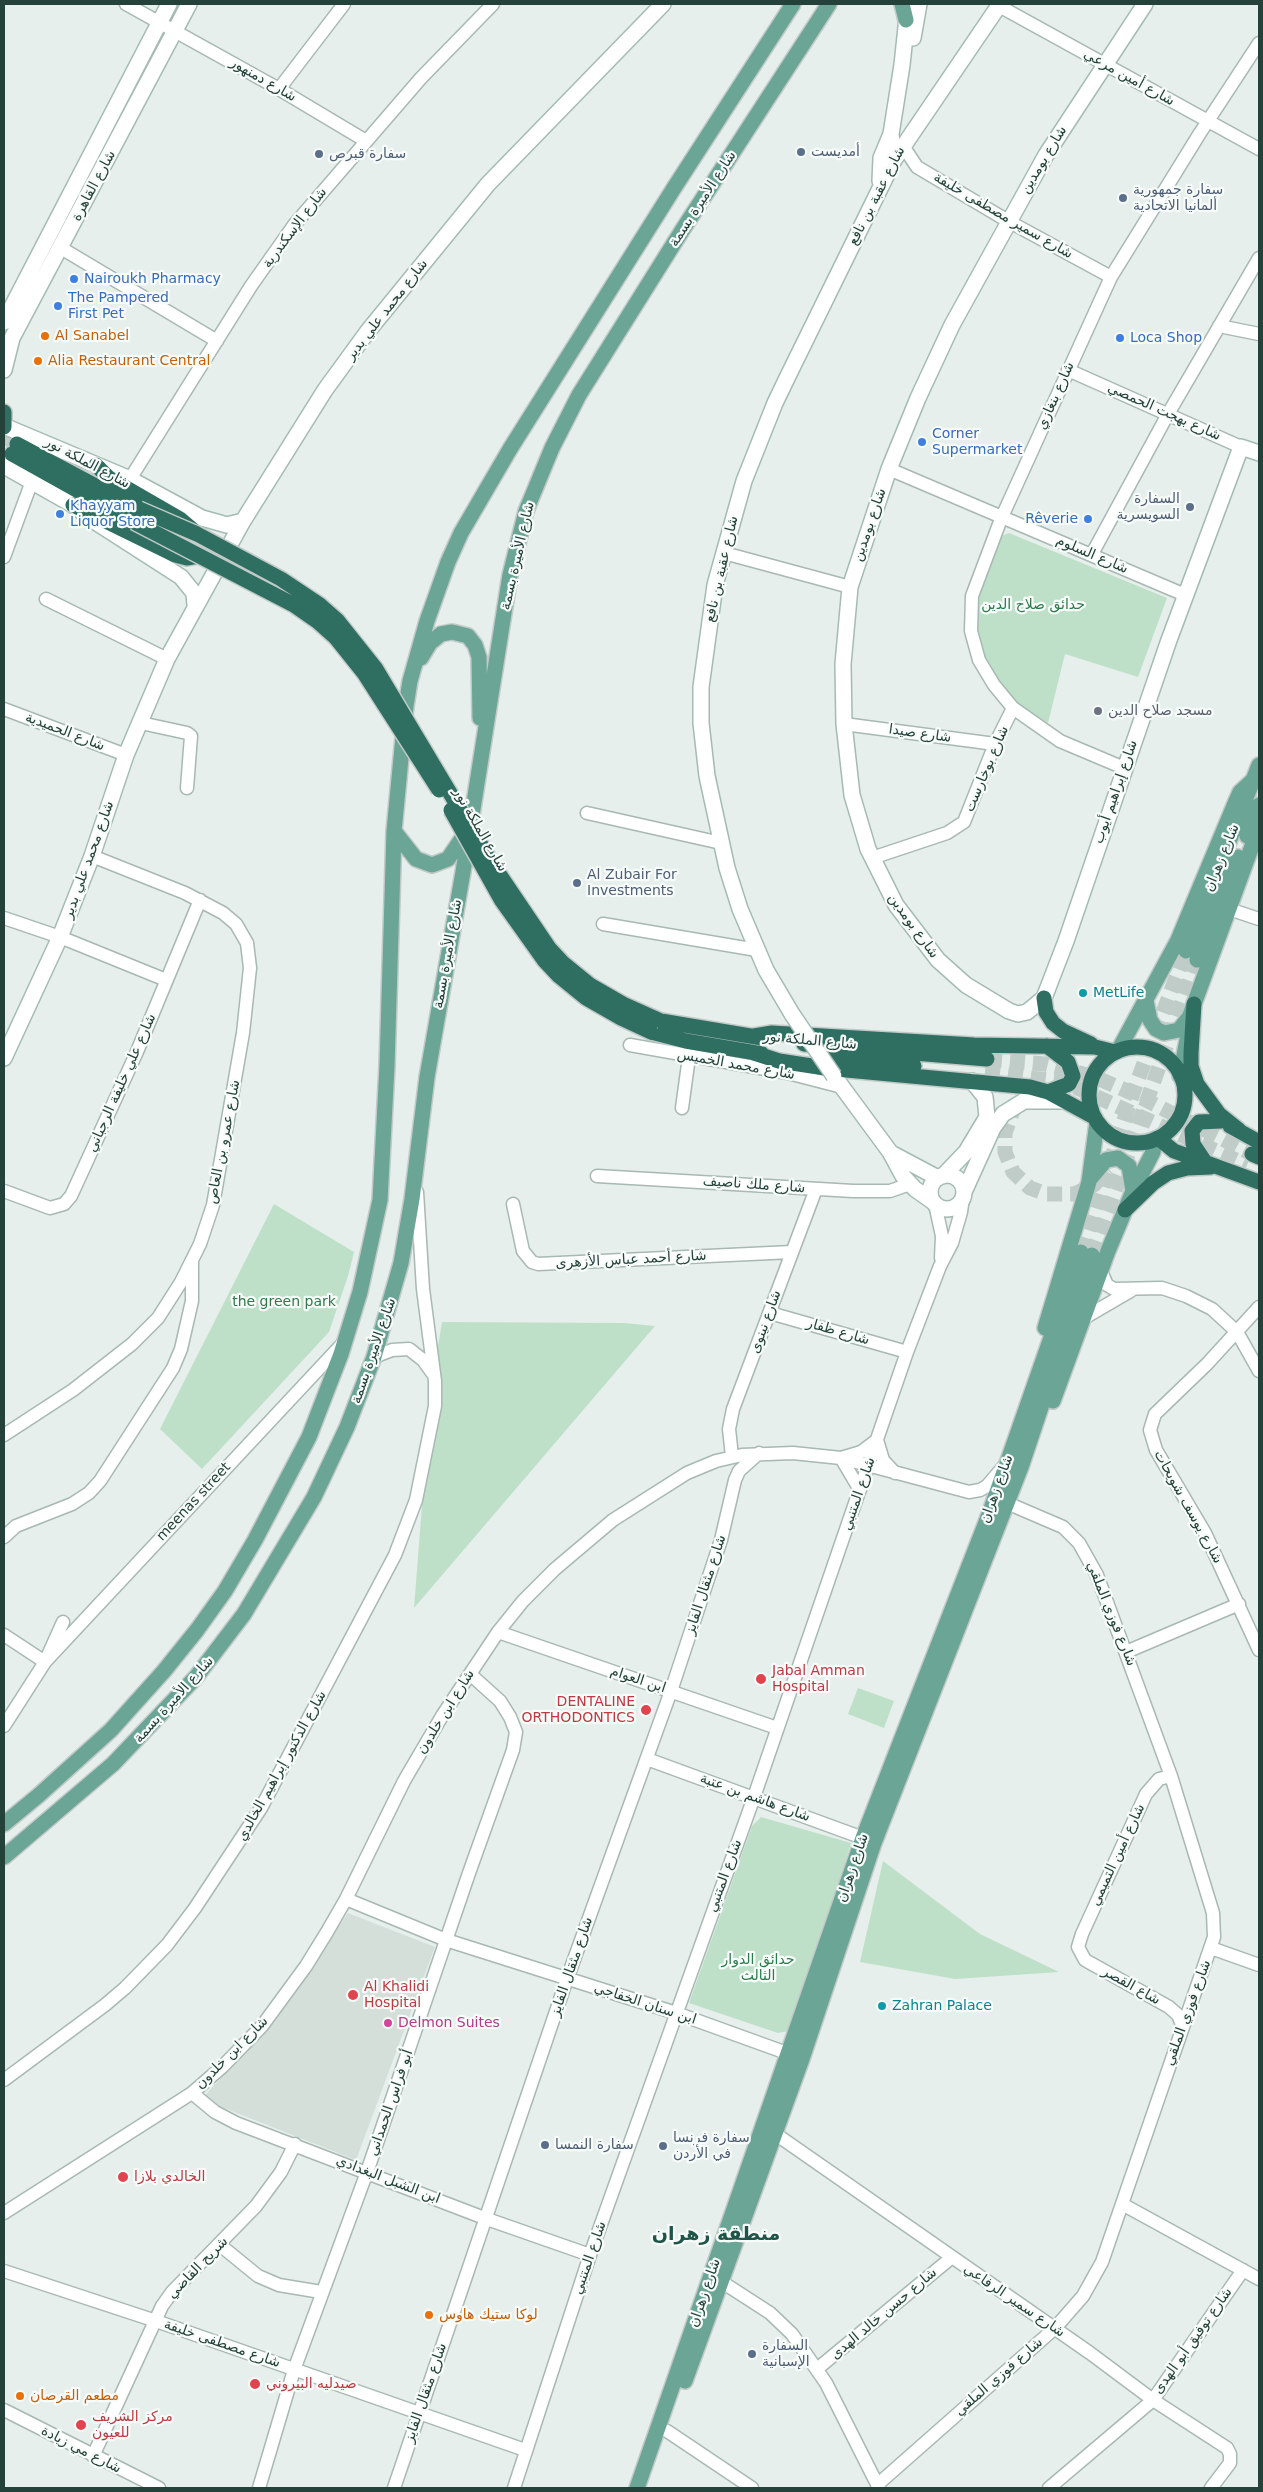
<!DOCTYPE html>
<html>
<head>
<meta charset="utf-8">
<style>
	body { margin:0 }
	#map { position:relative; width:1263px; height:2492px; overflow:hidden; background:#e6efeb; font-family:"DejaVu Sans",sans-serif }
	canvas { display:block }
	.frame { position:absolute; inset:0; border:5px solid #24423a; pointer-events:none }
</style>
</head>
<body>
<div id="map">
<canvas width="1263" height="2492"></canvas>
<div class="frame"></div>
</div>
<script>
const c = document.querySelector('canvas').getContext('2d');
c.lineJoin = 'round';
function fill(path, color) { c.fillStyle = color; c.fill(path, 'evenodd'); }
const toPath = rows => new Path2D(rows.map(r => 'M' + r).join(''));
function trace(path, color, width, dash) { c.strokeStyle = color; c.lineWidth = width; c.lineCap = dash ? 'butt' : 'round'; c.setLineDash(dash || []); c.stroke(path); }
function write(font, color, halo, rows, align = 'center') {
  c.font = font + ' "DejaVu Sans",Cairo,sans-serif'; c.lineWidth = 4.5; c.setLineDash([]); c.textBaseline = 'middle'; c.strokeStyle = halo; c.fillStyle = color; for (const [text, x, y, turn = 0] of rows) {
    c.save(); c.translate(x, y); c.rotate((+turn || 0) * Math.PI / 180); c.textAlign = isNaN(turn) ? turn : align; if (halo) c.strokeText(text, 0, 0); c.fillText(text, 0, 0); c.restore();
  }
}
fill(toPath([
	[348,1913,435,1947,356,2160,206,2101,205,2095,254,2043]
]), '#d4dfda');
fill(toPath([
	[1009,533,1167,598,1138,677,1065,654,1048,723,1021,706,1000,685,978,645,974,608,999,537],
	[274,1204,354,1252,348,1276,329,1332,202,1469,160,1429],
	[442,1322,624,1323,655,1326,414,1608,431,1389],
	[858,1688,894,1701,884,1728,848,1714],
	[761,1817,851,1843,794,2030,778,2033,689,2003,752,1826],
	[883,1861,980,1934,1059,1972,955,1979,860,1962]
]), '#bfe0c8');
trace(toPath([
	[1081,1252,1134,1090,1186,951],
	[1092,1255,1197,960]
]), '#bfccc8', 15, [15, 8]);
trace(toPath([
	[4,437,17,444],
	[987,1059,1045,1064,1095,1077,1134,1094,1252,1154],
	[985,1072,1055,1081,1075,1087,1247,1165],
	[1016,1102,1005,1133,1005,1152,1013,1172,1030,1188,1046,1194,1074,1194,1094,1185,1108,1169]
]), '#bfccc8', 15, [15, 8]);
const street = toPath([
	[126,4,279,89,366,141],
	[999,6,1259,149],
	[279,89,344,4],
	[903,146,917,167,1008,221,1111,277],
	[61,248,217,341],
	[1219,326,1259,334],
	[1068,370,1241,447],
	[889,469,1185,595],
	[130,479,251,286,294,225,421,78,493,4],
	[724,553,850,587],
	[1092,554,1168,414,1259,258],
	[4,557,32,481],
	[46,599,167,659],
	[4,709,126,755],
	[141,723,187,733,191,736,187,788],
	[844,724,995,744],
	[1124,768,1060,741,1013,708,994,685,979,660,971,631,972,596,1001,519,1111,277,1200,133,1259,43],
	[587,813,721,843],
	[872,858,947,833,964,822,995,744,1013,708],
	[1229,909,1259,919],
	[4,918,60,937,166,980],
	[603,924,757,950],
	[630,1045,788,1073,842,1087],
	[682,1108,689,1057],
	[597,1176,853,1191,890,1191,910,1184],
	[4,1191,50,1208,64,1204,71,1196,136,1054,200,900],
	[513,1204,523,1251,532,1262,538,1264,792,1252],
	[935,1204,942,1236,941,1258],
	[1101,1271,1107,1285,1114,1289,1162,1288,1186,1296,1212,1309,1237,1332,1259,1371],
	[1259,1307,1207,1364,1155,1414,1150,1430,1156,1450,1205,1533,1259,1650],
	[770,1313,907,1352],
	[1084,1318,1132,1290],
	[374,1357,392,1350,409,1349,423,1360,433,1374],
	[4,1435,73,1390,132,1344,158,1318,181,1282,200,1244,213,1205,243,1033,250,968,247,943,236,924,223,913,185,893,92,856],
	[732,1456,729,1429,733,1409,816,1189],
	[860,1490,841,1458,861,1452,877,1440,883,1460,895,1473],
	[4,1537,16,1526,72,1504,89,1493,100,1481,173,1368,181,1349,192,1301,192,1261],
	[498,1632,777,1728],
	[4,1635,45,1662,344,1342],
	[1126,1652,1239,1604],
	[4,1726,45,1662,63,1622],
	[647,1759,863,1838],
	[1171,1776,1159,1779,1146,1794,1082,1934,1078,1947,1085,1960,1169,2007,1178,2015,1183,2027],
	[346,1899,446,1940,676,2013,795,2056],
	[1211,1948,1259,1965],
	[4,2080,105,2005,125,1988,167,1945,195,1908,261,1808,395,1555,416,1500,435,1406,435,1381,423,1289,417,1192],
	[192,2093,215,2112,236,2123,487,2219,590,2255],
	[767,2128,1090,2353,1153,2400,1227,2448,1230,2454,1230,2463,1211,2488],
	[1122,2204,1259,2279],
	[4,2213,192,2093,222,2067,262,2026,306,1966,327,1932,346,1899,404,1781,442,1716,498,1632,523,1601,555,1569,613,1520,687,1473,716,1461,742,1455,793,1453,841,1458,969,1492,980,1490,987,1486,1004,1466],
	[220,2245,258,2276,279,2285,321,2292],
	[4,2271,156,2321,525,2450],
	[722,2282,770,2313,792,2334,826,2383,879,2488],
	[817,2369,951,2258],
	[4,2410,159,2488],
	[667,2431,752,2488],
	[93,2456,162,2306,172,2292,256,2206,281,2172,295,2144],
	[877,2485,1055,2328,1083,2296,1102,2262,1214,1937,1213,1913,1171,1776,1097,1575,1079,1543,1063,1527,1007,1503],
	[259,2488,294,2370,367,2172,469,1873,513,1750,516,1732,510,1717,500,1701,470,1674],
	[394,2488,567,1979,671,1691,721,1540,735,1480,739,1471,759,1453],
	[514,2488,590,2255,754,1797,907,1352,940,1266,952,1243,961,1212,963,1197],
	[1049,2488,1153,2400,1243,2270]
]);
const secondary = toPath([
	[1145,4,1046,155,952,325,918,398,889,469,850,587,843,664,844,724,852,795,868,849,896,905,938,960,966,985,1009,1011,1018,1014,1027,1012,1044,998,1066,941,1169,640,1241,447,1259,453],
	[913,38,919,4],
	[894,160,891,134,902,65,908,8],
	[880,181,881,158,891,134],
	[4,322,169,4],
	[4,370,12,338,189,4],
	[4,426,130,479,202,518,227,525,243,521],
	[4,466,73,505,97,523,181,577,194,593,195,605],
	[792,1014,766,970,740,909,727,868,707,776,701,723,701,687,715,585,744,481,775,403,788,376,894,160,1000,4],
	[4,1058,60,937,92,856,126,755,167,659,243,521,325,390,368,331,488,184,663,4],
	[834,1076,890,1152,903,1176,915,1189,932,1201],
	[891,1153,938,1178],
	'930 1192a17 17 0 1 1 34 0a17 17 0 1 1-34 0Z',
	[943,1176,966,1152,987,1117,985,1097,972,1081],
	[964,1192,993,1128,1003,1114,1024,1101,1064,1101]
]);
const primary = toPath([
	[902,4,906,20],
	[421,658,430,643,441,634,452,632,468,636,475,645,479,657,480,718],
	[394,831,416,859,432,865,448,859,467,831],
	[1247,836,1259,805],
	[1186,951,1259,765],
	[1197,960,1238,857],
	[1146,1001,1150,1020,1156,1029,1164,1033,1179,1030,1190,1016],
	[1190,1015,1259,827],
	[1118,1051,1178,940,1236,801,1240,792,1253,780],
	[1180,1076,1187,1040],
	[1091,1178,1106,1160,1118,1158,1129,1166,1133,1191],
	[1045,1328,1089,1182,1097,1122],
	[1053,1401,1108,1251,1133,1191,1153,1152,1155,1139],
	[4,1824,39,1795,111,1730,164,1671,197,1630,225,1591,255,1540,309,1437,341,1354,360,1292,380,1200,387,1066,394,831,406,706,410,681,427,621,448,562,461,533,510,449,674,188,793,4],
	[4,1857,113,1764,196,1677,244,1614,314,1497,347,1427,374,1357,401,1263,412,1199,427,1077,463,872,510,575,526,511,552,448,579,395,683,229,829,4],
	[685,2381,802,2059,874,1843,1021,1467,1092,1255],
	[637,2488,863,1838,990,1512,1081,1252]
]);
const highway = toPath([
	[4,412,4,427],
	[17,444,139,509],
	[12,454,134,522],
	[96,465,109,478,180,519,193,530],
	[73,505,175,555,187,558,198,556],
	[1044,998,1046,1012,1053,1023,1063,1031,1091,1044],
	[1194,1004,1191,1053,1191,1066,1197,1084,1219,1114,1239,1130],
	[661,1021,762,1038],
	[651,1032,686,1041,762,1054],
	[754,1036,772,1033,974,1045,1095,1047,1115,1052],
	[804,1044,987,1059],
	[1047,1046,1068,1062,1073,1076,1069,1084,1048,1092],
	'1089 1095a48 48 0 1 1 96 0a48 48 0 1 1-96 0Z',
	[754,1053,779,1061,825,1068,1030,1087,1048,1092,1094,1117],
	[820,1058,914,1066],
	[1230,1126,1259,1142],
	[1158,1138,1174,1151,1259,1182],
	[1252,1154,1259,1157],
	[1205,1162,1193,1144,1192,1131,1199,1122,1221,1121],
	[1125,1210,1153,1183,1168,1173,1187,1168,1211,1167]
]);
trace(street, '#a8b8b2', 15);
trace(secondary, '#a4bbb3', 18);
trace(primary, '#c2cac8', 18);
trace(highway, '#c2cac8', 18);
trace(street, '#fff', 12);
trace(secondary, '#fff', 15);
trace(primary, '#6aa596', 15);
trace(highway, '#2f6f62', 15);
const secondaryBridge = toPath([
	[792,1014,834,1076]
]);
const highwayBridge = toPath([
	[139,509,197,534,281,579,320,605,337,620,376,669,493,865,549,948,563,963,590,985,623,1004,661,1021],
	[134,522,294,605,317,621,336,638,364,673,439,790],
	[451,810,502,901,544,960,559,976,586,998,621,1018,651,1032]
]);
trace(secondaryBridge, '#a4bbb3', 18, []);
trace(highwayBridge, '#c2cac8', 18, []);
trace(secondaryBridge, '#fff', 15);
trace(highwayBridge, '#2f6f62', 15);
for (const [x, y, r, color] of [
	[801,152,5,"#5c6f8a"],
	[319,154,5,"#5c6f8a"],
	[1123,198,5,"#5c6f8a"],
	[74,279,5,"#3f7fe0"],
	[58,306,5,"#3f7fe0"],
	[45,336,5,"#e8710a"],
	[1120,338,5,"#3f7fe0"],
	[38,361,5,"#e8710a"],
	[922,442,5,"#3f7fe0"],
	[1190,507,5,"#5c6f8a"],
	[60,514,5,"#3f7fe0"],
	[1088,519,5,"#3f7fe0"],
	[1098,711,5,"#6b7280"],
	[577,883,5,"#5c6f8a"],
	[1083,993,5,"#0f9aa8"],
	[761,1679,6,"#e0444e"],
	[646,1710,6,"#e0444e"],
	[353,1995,6,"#e0444e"],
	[882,2006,5,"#0f9aa8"],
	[388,2023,5,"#d1479c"],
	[545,2145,5,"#5c6f8a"],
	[663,2146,5,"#5c6f8a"],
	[123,2177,6,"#e0444e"],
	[429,2315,5,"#e8710a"],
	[752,2354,5,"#5c6f8a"],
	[255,2384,6,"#e0444e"],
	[20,2396,5,"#e8710a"],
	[81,2425,6,"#e0444e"]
]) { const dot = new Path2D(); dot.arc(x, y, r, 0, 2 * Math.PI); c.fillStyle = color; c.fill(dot); trace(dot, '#f7fbf9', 2); }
write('14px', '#24423a', '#f7fbf9', [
	["شارع أمين مرعي",1129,78,29],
	["شارع دمنهور",263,80,30],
	["شارع بومدين",1044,160,-59],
	["شارع القاهرة",94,186,-62],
	["شارع عقبة بن نافع",877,196,-63],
	["شارع الأميرة بسمة",703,199,-57],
	["شارع سمير مصطفى خليفة",1003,216,30],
	["شارع الإسكندرية",295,228,-53],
	["شارع محمد علي بدير",387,310,-52],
	["شارع بنغازي",1056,396,-66],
	["شارع بهجت الحمصي",1164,412,24],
	["شارع الملكة نور",87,463,28],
	["شارع بومدين",870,525,-71],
	["شارع السلوم",1092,555,23],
	["شارع الأميرة بسمة",518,556,-77],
	["شارع عقبة بن نافع",722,569,-77],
	["شارع الحميدية",65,732,21],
	["شارع صيدا",920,734,8],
	["شارع بوخارست",987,769,-67],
	["شارع إبراهيم أيوب",1116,792,-71],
	["شارع الملكة نور",480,830,60],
	["شارع زهران",1222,858,-68],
	["شارع محمد علي بدير",89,860,-70],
	["شارع بومدين",913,926,54],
	["شارع الأميرة بسمة",448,954,-80],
	["شارع الملكة نور",810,1041,5],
	["شارع محمد الخميس",736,1065,10],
	["شارع علي خليفة الرجباني",122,1083,-66],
	["شارع عمرو بن العاص",224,1142,-79],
	["شارع ملك ناصيف",754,1185,4],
	["شارع أحمد عباس الأزهرى",631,1260,-3],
	["شارع نينوى",766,1322,-70],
	["شارع ظفار",838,1332,16],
	["شارع الأميرة بسمة",374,1351,-71],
	["شارع زهران",997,1489,-70],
	["شارع المتنبي",859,1494,-71],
	["meenas street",194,1502,-47],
	["شارع يوسف شويحات",1188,1507,61],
	["شارع مثقال الفايز",706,1585,-72],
	["شارع فوزي الملقي",1111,1614,68],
	["ابن العوام",638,1680,18],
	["شارع الأميرة بسمة",174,1700,-48],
	["شارع ابن خلدون",446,1712,-58],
	["شارع الدكتور إبراهيم الخالدي",282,1766,-61],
	["شارع هاشم بن عتبة",755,1798,20],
	["شارع أمين التميمي",1118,1855,-65],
	["شارع زهران",853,1868,-71],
	["شارع المتنبي",725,1876,-70],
	["شارع مثقال الفايز",572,1967,-71],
	["شاع القصر",1131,1986,29],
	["ابن سنان الخفاجي",645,2004,18],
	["شارع فوزي الملقي",1188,2013,-70],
	["شارع ابن خلدون",232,2053,-45],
	["أبو فراس الحمداني",391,2103,-71],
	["ابن الشبل البغدادي",388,2180,21],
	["شارع المتنبي",590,2258,-71],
	["شريح القاضي",198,2268,-46],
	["شارع زهران",705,2293,-71],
	["شارع سمير الرفاعي",1014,2301,34],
	["شارع حسن خالد الهدى",884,2314,-40],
	["شارع توفيق أبو الهدى",1193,2341,-55],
	["شارع مصطفى خليفة",222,2344,19],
	["شارع فوزي الملقي",999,2377,-41],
	["شارع مثقال الفايز",426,2393,-71],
	["شارع مي زيادة",81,2450,27]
]);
write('14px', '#4e5e75', '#f7fbf9', [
	["أمديست",811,152],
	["سفارة قبرص",329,154],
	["سفارة جمهورية",1133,190],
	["ألمانيا الاتحادية",1133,206],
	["السفارة",1180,499,"right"],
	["السويسرية",1180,515,"right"],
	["Al Zubair For",587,875],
	["Investments",587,891],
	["سفارة فرنسا",673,2138],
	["في الأردن",673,2154],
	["سفارة النمسا",555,2145],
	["السفارة",762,2346],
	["الإسبانية",762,2362]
], 'left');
write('14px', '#366cbe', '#f7fbf9', [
	["Nairoukh Pharmacy",84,279],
	["The Pampered",68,298],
	["First Pet",68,314],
	["Loca Shop",1130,338],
	["Corner",932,434],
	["Supermarket",932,450],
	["Khayyam",70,506],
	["Liquor Store",70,522],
	["Rêverie",1078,519,"right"]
], 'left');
write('14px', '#c56008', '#f7fbf9', [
	["Al Sanabel",55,336],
	["Alia Restaurant Central",48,361],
	["لوكا ستيك هاوس",439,2315],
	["مطعم القرصان",30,2396]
], 'left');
write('14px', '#2d7a4b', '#f7fbf9', [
	["حدائق صلاح الدين",1033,605],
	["the green park",284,1302],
	["حدائق الدوار",758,1960],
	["الثالث",758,1976]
]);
write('14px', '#5b616d', '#f7fbf9', [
	["مسجد صلاح الدين",1108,711]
], 'left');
write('14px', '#0d838f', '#f7fbf9', [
	["MetLife",1093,993],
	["Zahran Palace",892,2006]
], 'left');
write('14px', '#be3a42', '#f7fbf9', [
	["Jabal Amman",772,1671],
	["Hospital",772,1687],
	["DENTALINE",635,1702,"right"],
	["ORTHODONTICS",635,1718,"right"],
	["Al Khalidi",364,1987],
	["Hospital",364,2003],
	["الخالدي بلازا",134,2177],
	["صيدليه البيروني",266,2384],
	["مركز الشريف",92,2417],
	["للعيون",92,2433]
], 'left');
write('14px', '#b23c85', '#f7fbf9', [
	["Delmon Suites",398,2023]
], 'left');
write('bold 19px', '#1f5548', '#f7fbf9', [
	["منطقة زهران",716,2235]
]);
</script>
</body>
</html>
